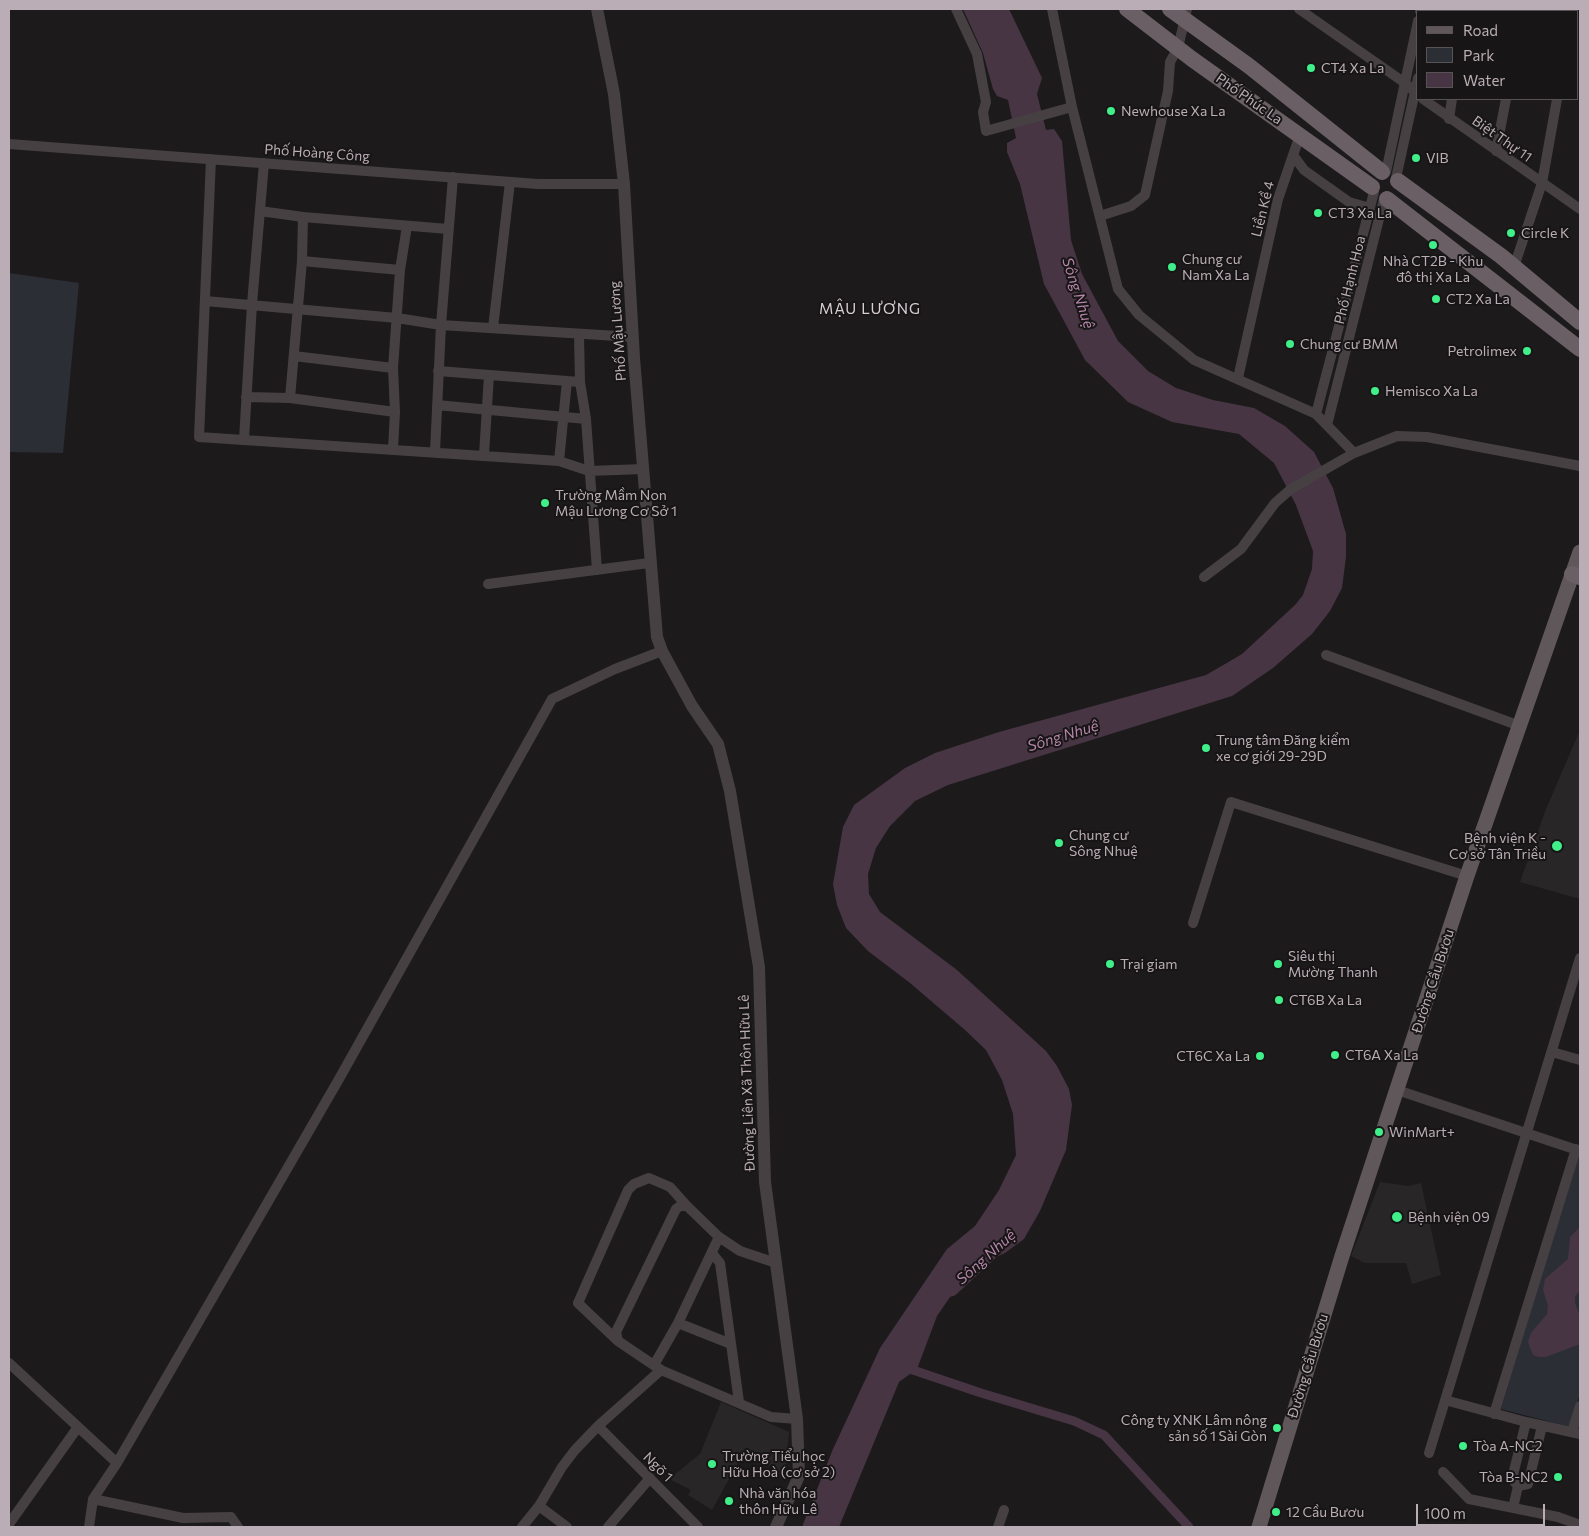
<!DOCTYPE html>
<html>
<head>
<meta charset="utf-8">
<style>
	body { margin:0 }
	#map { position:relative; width:1589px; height:1536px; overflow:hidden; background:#1c1a1b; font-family:Commissioner,sans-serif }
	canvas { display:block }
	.frame { position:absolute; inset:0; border:10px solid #bbadb5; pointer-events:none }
	.legend { position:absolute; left:1416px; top:10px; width:162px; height:90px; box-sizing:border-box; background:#171515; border:1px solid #595255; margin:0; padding:6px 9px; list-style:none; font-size:15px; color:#bbadb5 }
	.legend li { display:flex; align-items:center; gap:10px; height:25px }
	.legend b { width:25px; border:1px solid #595255 }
	.scale { position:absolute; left:1416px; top:1504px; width:129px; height:22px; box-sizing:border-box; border:2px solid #bbadb5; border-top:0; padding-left:6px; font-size:15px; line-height:18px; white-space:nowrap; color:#bbadb5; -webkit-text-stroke:4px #171515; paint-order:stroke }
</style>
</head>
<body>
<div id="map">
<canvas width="1589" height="1536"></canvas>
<div class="frame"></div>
<ul class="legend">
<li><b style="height:6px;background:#60575b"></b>Road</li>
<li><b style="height:14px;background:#2c2e36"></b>Park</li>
<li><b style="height:14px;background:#473544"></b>Water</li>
</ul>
<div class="scale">100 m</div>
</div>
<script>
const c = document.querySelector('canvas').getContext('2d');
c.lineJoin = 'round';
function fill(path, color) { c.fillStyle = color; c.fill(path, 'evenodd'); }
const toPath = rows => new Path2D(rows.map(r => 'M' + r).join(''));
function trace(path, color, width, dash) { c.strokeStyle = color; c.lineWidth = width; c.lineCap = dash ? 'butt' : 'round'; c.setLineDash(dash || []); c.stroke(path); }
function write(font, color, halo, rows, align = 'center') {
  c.font = font + ' Commissioner,sans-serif'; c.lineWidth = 4; c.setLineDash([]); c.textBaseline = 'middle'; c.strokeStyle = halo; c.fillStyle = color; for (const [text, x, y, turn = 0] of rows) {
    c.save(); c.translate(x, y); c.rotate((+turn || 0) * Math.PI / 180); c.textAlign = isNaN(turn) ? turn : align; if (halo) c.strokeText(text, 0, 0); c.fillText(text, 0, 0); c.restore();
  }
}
fill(toPath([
	[1580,730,1580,899,1520,882,1546,809],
	[1380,1182,1409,1186,1421,1183,1441,1275,1412,1284,1406,1263,1365,1263,1351,1256],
	[721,1402,789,1432,785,1474,744,1452,712,1510,688,1495,691,1490,669,1479,700,1454]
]), '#292627');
fill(toPath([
	[9,273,79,283,63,453,9,452],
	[1577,1157,1580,1158,1580,1393,1570,1427,1501,1409]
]), '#2c2e36');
fill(toPath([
	[963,9,1009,9,1042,78,1037,94,1046,130,1054,129,1062,141,1071,240,1082,274,1118,341,1148,371,1176,388,1213,400,1254,408,1285,426,1314,452,1333,488,1346,534,1346,557,1342,588,1330,611,1312,634,1273,668,1232,696,948,785,915,801,890,826,876,848,868,874,869,894,880,912,957,970,1046,1051,1057,1066,1069,1089,1072,1105,1066,1150,1040,1211,1024,1239,1005,1253,970,1268,937,1316,917,1369,899,1382,839,1527,802,1527,833,1449,880,1348,947,1249,975,1226,999,1190,1016,1155,1013,1114,1002,1080,986,1050,965,1030,910,983,868,951,846,928,837,905,833,884,843,827,854,805,905,768,935,753,999,732,1206,675,1225,664,1242,654,1295,605,1303,595,1312,569,1313,551,1296,505,1274,463,1239,434,1172,422,1128,402,1085,360,1044,284,1020,184,1007,152,1007,143,1016,138,1008,100,997,96,993,89,983,53],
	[1580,1227,1580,1290,1575,1297,1575,1303,1580,1316,1580,1344,1546,1357,1538,1357,1533,1355,1528,1342,1531,1333,1547,1314,1548,1306,1543,1290,1545,1279,1568,1259,1570,1237]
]), '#473544');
trace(toPath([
	[904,1367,981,1393,1074,1421,1104,1435,1189,1527]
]), '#473544', 9);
trace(toPath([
	[951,1289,993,1250]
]), '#473544', 15);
trace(toPath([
	[956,9,977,54,986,102,983,112,986,131,1072,107],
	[1052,9,1072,107,1118,289,1139,315,1194,360,1316,414,1354,453],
	[1299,9,1405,83,1418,95],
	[1560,9,1572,11],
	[1420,11,1420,9],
	[1432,11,1433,9],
	[1467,11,1467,9],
	[1521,11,1521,9],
	[1423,99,1580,209],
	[1449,119,1452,99],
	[9,144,538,184,624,184],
	[1496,151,1506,99],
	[1293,155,1304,170,1349,202,1370,208],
	[211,159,199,437,559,461,589,471,643,469],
	[1386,172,1418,21],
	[1396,178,1418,78],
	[260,211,303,217,448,229],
	[1100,216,1131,206,1145,195,1168,91,1170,62,1178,48,1187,9],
	[302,261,400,270],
	[1514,267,1542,183,1557,99],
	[205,301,397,318,441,325,633,337],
	[493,328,510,182],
	[579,335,580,382,586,419,597,570],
	[294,356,393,368],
	[438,371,580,382],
	[1238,378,1278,199,1300,135],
	[246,397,290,398,395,412],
	[290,398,302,261,303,217],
	[437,405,586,419],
	[1316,414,1374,192],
	[1327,425,1384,199],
	[244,440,252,304,264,163],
	[393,449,395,412,393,368,400,270,407,226],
	[435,452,441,325,453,177],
	[484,455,489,375],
	[559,461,567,381],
	[1204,577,1241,549,1275,503,1291,489,1354,453,1397,436,1427,437,1580,466],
	[488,584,649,563],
	[1326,655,1520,726],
	[1193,923,1231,802,1467,876],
	[1552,1052,1580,1060],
	[1397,1090,1580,1151],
	[712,1253,720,1263,739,1402],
	[678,1323,731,1344],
	[618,1341,578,1303,628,1190,634,1184,649,1178,670,1187,687,1206],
	[9,1363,117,1463],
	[654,1365,678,1323,719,1237],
	[661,1370,618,1341,616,1332,676,1209,680,1206,687,1206,719,1237,740,1251,776,1263],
	[1445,1400,1526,1422,1580,1434],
	[1494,1414,1576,1149],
	[1526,1422,1512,1479,1518,1486,1528,1484,1542,1426],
	[598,1426,698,1527],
	[1572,1432,1580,1406],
	[1429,1453,1580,958],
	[1443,1472,1469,1499,1558,1517,1580,1525],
	[93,1499,183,1518,231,1517,238,1527],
	[539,1506,567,1527],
	[1513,1508,1518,1486],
	[9,1524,78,1427],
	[89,1527,93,1499,117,1463,339,1079,552,699,615,669,662,651],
	[522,1527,539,1506,562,1467,575,1450,598,1426,661,1370,771,1417,797,1419],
	[608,1527,650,1478],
	[998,1527,1004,1510]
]), '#464043', 10);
trace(toPath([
	[597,9,614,94,624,184,634,358,657,637,662,651,692,706,718,744,730,791,759,967,765,1182,797,1419,799,1476,776,1527]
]), '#464043', 12);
trace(toPath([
	[1259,1527,1342,1256,1467,876,1580,552]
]), '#60575b', 15);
trace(toPath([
	[1127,9,1192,59,1372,187],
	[1170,9,1249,66,1382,172],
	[1398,181,1501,256,1580,322],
	[1387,199,1580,349],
	[1572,574,1580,577]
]), '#695f64', 16);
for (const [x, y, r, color] of [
	[1311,68,5,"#40ee8a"],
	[1111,111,5,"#40ee8a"],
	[1416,158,5,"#40ee8a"],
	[1318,213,5,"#40ee8a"],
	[1511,233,5,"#40ee8a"],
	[1433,245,5,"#40ee8a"],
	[1172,267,5,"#40ee8a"],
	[1436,299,5,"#40ee8a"],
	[1290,344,5,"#40ee8a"],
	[1527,351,5,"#40ee8a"],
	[1375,391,5,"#40ee8a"],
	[545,503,5,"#40ee8a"],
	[1206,748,5,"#40ee8a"],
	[1059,843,5,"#40ee8a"],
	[1557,846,6,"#40ee8a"],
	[1110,964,5,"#40ee8a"],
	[1278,964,5,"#40ee8a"],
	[1279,1000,5,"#40ee8a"],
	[1335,1055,5,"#40ee8a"],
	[1260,1056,5,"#40ee8a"],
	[1379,1132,5,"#40ee8a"],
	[1397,1217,6,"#40ee8a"],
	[1277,1428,5,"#40ee8a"],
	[1463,1446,5,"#40ee8a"],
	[712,1464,5,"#40ee8a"],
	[1558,1477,5,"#40ee8a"],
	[729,1501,5,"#40ee8a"],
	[1276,1512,5,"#40ee8a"]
]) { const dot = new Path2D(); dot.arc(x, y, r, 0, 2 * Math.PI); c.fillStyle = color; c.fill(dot); trace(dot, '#171515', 2); }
write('14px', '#bbadb5', '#171515', [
	["CT4 Xa La",1321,68],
	["Newhouse Xa La",1121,111],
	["VIB",1426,158],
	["CT3 Xa La",1328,213],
	["Circle K",1521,233],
	["Chung cư",1182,259],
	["Nam Xa La",1182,275],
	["Nhà CT2B - Khu",1433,261,"center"],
	["đô thị Xa La",1433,277,"center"],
	["CT2 Xa La",1446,299],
	["Chung cư BMM",1300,344],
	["Petrolimex",1517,351,"right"],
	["Hemisco Xa La",1385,391],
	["Trường Mầm Non",555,495],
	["Mậu Lương Cơ Sở 1",555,511],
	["Trung tâm Đăng kiểm",1216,740],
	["xe cơ giới 29-29D",1216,756],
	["Chung cư",1069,835],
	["Sông Nhuệ",1069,851],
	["Bệnh viện K -",1546,838,"right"],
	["Cơ sở Tân Triều",1546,854,"right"],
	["Siêu thị",1288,956],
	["Mường Thanh",1288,972],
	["Trại giam",1120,964],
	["CT6B Xa La",1289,1000],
	["CT6A Xa La",1345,1055],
	["CT6C Xa La",1250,1056,"right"],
	["WinMart+",1389,1132],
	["Bệnh viện 09",1408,1217],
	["Công ty XNK Lâm nông",1267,1420,"right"],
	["sản số 1 Sài Gòn",1267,1436,"right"],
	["Tòa A-NC2",1473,1446],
	["Trường Tiểu học",722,1456],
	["Hữu Hoà (cơ sở 2)",722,1472],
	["Tòa B-NC2",1548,1477,"right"],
	["Nhà văn hóa",739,1493],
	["thôn Hữu Lê",739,1509],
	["12 Cầu Bươu",1286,1512]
], 'left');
write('14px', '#bbadb5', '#171515', [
	["Phố Phúc La",1249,99,35],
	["Biệt Thự 11",1502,139,35],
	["Phố Hoàng Công",317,153,4],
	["Liền Kề 4",1263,209,-76],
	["Phố Hạnh Hoa",1350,280,-76],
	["Phố Mậu Lương",618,331,-94],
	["Đường Cầu Bươu",1433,981,-72],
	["Đường Liên Xã Thôn Hữu Lê",747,1083,-92],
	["Đường Cầu Bươu",1308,1366,-73],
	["Ngõ 1",658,1467,45]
]);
write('italic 15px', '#b585aa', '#171515', [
	["Sông Nhuệ",1078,293,72],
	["Sông Nhuệ",1063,736,-17],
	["Sông Nhuệ",986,1257,-42]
]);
c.letterSpacing = '1px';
write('15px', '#d7ced3', '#171515', [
	["MẬU LƯƠNG",870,309]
]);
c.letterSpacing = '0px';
</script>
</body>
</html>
